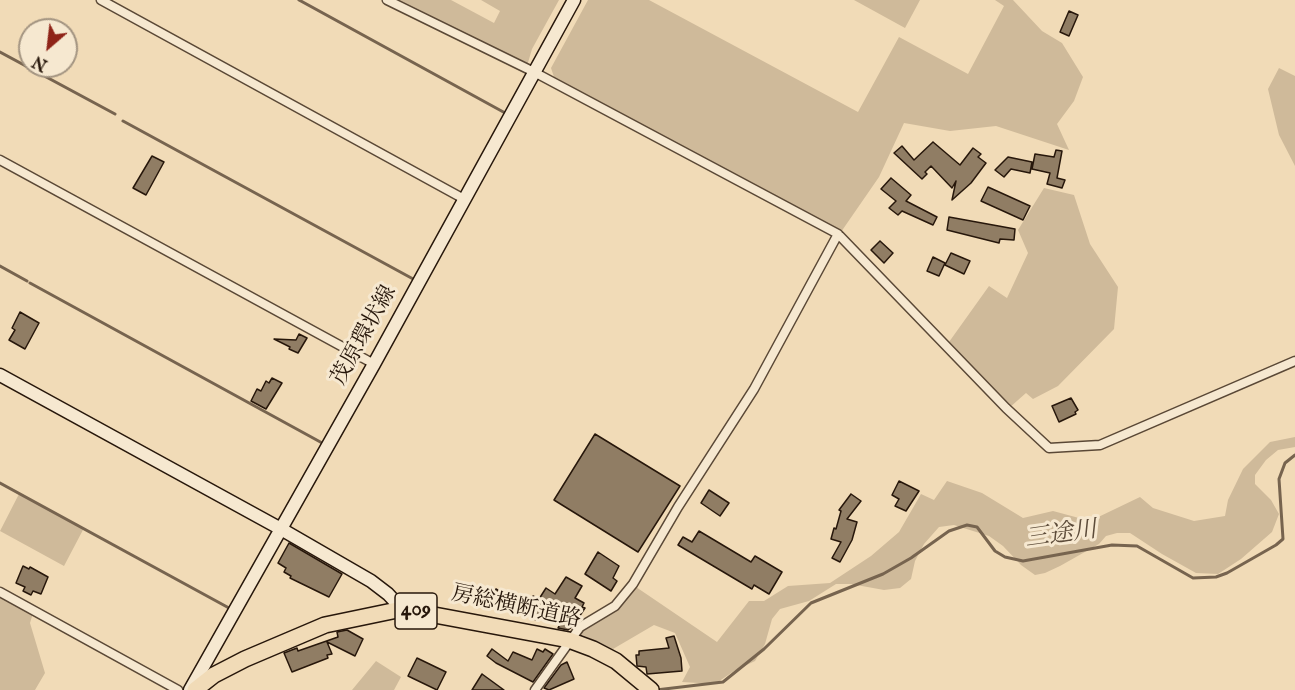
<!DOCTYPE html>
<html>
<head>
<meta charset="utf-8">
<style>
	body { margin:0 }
	#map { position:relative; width:1295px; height:690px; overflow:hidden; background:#f1dbb7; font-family:"IM FELL English",serif }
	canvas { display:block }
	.north { position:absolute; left:18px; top:18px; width:60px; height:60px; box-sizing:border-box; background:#f6e8d0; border:2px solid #a39481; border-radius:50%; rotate:208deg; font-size:16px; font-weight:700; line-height:24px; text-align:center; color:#27170b }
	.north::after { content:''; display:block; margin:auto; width:21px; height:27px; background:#8f2418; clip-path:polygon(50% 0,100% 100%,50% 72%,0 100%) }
</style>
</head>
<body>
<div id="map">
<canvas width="1295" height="690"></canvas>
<div class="north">N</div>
</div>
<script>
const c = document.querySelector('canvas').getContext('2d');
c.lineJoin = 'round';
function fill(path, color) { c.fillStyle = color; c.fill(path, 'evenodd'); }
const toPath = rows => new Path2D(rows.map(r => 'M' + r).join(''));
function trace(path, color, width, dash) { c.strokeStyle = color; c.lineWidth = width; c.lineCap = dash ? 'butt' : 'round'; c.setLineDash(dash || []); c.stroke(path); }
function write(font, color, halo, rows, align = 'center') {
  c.font = font + ' "IM FELL English","Noto Serif JP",serif'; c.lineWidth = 6; c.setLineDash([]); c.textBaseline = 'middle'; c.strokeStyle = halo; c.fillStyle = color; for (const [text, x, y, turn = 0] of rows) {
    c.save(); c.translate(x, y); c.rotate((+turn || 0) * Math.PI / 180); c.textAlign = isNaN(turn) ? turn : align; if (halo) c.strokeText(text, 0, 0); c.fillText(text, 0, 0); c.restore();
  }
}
fill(toPath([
	[391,0,451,0,494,23,500,11,481,0,559,0,532,49,527,66],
	[588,0,649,0,858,112,899,37,968,74,1004,6,995,0,1013,0,1042,31,1062,43,1083,77,1074,101,1057,124,1069,150,996,126,950,131,904,123,879,177,841,232,555,80,551,68],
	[854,0,920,0,905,28],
	[1279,68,1295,76,1295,166,1279,135,1268,89],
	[1044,188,1074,195,1090,244,1118,287,1114,329,1058,386,1033,399,1026,393,1009,408,949,342,989,286,1007,298,1028,253,1018,230],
	[1295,437,1295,447,1278,450,1266,460,1255,475,1255,484,1271,500,1279,514,1272,532,1241,559,1218,574,1196,573,1162,554,1130,533,1117,533,1106,536,1099,544,1060,566,1045,573,1035,575,1021,565,1003,546,989,536,954,525,939,527,924,544,915,561,911,579,900,588,884,590,851,584,836,584,809,601,780,609,772,619,765,644,755,661,734,671,715,684,682,682,690,667,675,633,654,625,613,649,576,632,636,587,717,642,749,601,764,601,788,586,830,583,871,556,899,532,921,494,934,500,947,481,982,493,1023,518,1053,511,1090,521,1140,497,1153,508,1194,521,1225,516,1228,500,1243,469,1270,442],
	[19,494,84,528,64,566,0,531],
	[0,595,33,613,30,623,45,673,35,690,0,690],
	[376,661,401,677,394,690,352,690]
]), '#cfba9a');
trace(toPath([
	[299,0,507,114],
	[0,52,115,114],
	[123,121,415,280],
	[0,266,27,281],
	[30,283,324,444],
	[0,483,229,608],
	[656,690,723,682,764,649,811,603,883,574,911,558,949,531,967,525,977,527,995,551,1005,557,1023,561,1112,545,1137,546,1193,578,1216,577,1227,573,1276,545,1283,539,1279,479,1285,463,1295,455]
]), '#77644f', 3);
const building = toPath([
	[1069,11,1078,15,1069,36,1060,32,1069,11],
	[933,142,960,165,973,148,981,154,978,157,986,163,971,183,952,200,956,181,952,188,931,166,925,172,927,174,922,179,894,153,902,146,914,160,933,142],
	[1056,150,1062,151,1057,178,1065,180,1062,188,1047,184,1050,173,1032,169,1035,154,1054,157,1056,150],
	[152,156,164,162,146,195,133,188,152,156],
	[1008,157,1032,162,1030,173,1011,169,1004,177,995,170,1008,157],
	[891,178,911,195,906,201,937,217,933,225,902,211,898,215,889,208,896,201,881,189,891,178],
	[988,187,1030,206,1023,220,981,201,988,187],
	[949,217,1015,229,1014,240,1000,239,999,243,947,230,949,217],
	[880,241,893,253,884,263,871,250,880,241],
	[951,253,970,261,964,274,945,265,951,253],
	[933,257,945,263,939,276,927,271,933,257],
	[20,312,39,323,25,349,9,340,15,330,12,328,20,312],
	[299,334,307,338,298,353,289,349,290,347,274,339,296,340,299,334],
	[272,378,282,383,266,409,251,401,257,389,261,391,266,381,269,383,272,378],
	[1071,398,1078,410,1075,412,1076,414,1059,422,1052,406,1071,398],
	[595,434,680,486,638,552,554,500,595,434],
	[899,481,919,491,906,511,895,506,899,499,892,495,899,481],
	[709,490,729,503,720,516,701,503,709,490],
	[851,494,861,501,847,519,857,522,852,540,840,562,832,558,841,542,831,539,834,528,836,529,841,511,839,510,851,494],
	[699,531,751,562,755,556,782,572,769,594,754,585,752,589,678,545,683,537,692,542,699,531],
	[289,543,342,574,329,597,290,578,291,576,284,572,286,568,278,563,289,543],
	[598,552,619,566,613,578,617,581,611,591,585,574,598,552],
	[23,566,29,569,30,567,48,577,41,594,33,591,31,595,23,591,25,587,16,583,23,566],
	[566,577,582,586,575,598,584,603,582,607,585,608,573,626,568,630,558,628,562,620,541,611,536,620,527,615,528,613,525,611,533,596,539,599,546,588,555,594,566,577],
	[496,589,507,596,500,608,489,601,496,589],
	[347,630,363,639,355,656,327,642,332,654,327,655,328,658,292,672,284,653,297,648,298,651,338,637,337,632,347,630],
	[674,636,681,658,682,671,647,674,646,667,637,666,636,655,639,655,639,651,669,648,666,638,674,636],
	[492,649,508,661,513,652,532,660,537,649,543,652,545,649,553,654,533,682,496,663,487,656,492,649],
	[417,658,446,672,437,690,408,676,417,658],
	[567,662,574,679,549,690,544,688,561,665,567,662],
	[482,674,504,690,472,690,482,674]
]);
fill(building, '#907d64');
trace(building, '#27170b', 1.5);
const street = toPath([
	[101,0,464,199],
	[387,0,534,72,838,234,1006,408,1049,448,1100,445,1295,361],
	[0,160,374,364],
	[0,592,178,690],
	[535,690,580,627,615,606,633,584,678,507,754,389,838,234]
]);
const secondary = toPath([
	[0,375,281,529,371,581,388,594,402,609],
	[190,690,374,364,574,0]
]);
const highway = toPath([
	[195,690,214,675,245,659,325,625,402,609,569,640,593,649,616,661,651,690]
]);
trace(street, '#5a4836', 11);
trace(secondary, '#27170b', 15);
trace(highway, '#27170b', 18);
trace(street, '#f6e8d0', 8);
trace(secondary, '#f6e8d0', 12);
trace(highway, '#f1dbb7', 15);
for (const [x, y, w] of [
	[416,611,42]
]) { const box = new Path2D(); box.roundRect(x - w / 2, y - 18, w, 36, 4.5); c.fillStyle = '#f6e8d0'; c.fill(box); trace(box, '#27170b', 1.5); }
write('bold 21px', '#27170b', null, [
	["409",416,611]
]);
write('22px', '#27170b', '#f6e8d0', [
	["茂原環状線",365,336,-61],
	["房総横断道路",516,608,12]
]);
write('italic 24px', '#5c4b39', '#f6e8d0', [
	["三途川",1061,536,-8]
]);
</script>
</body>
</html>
